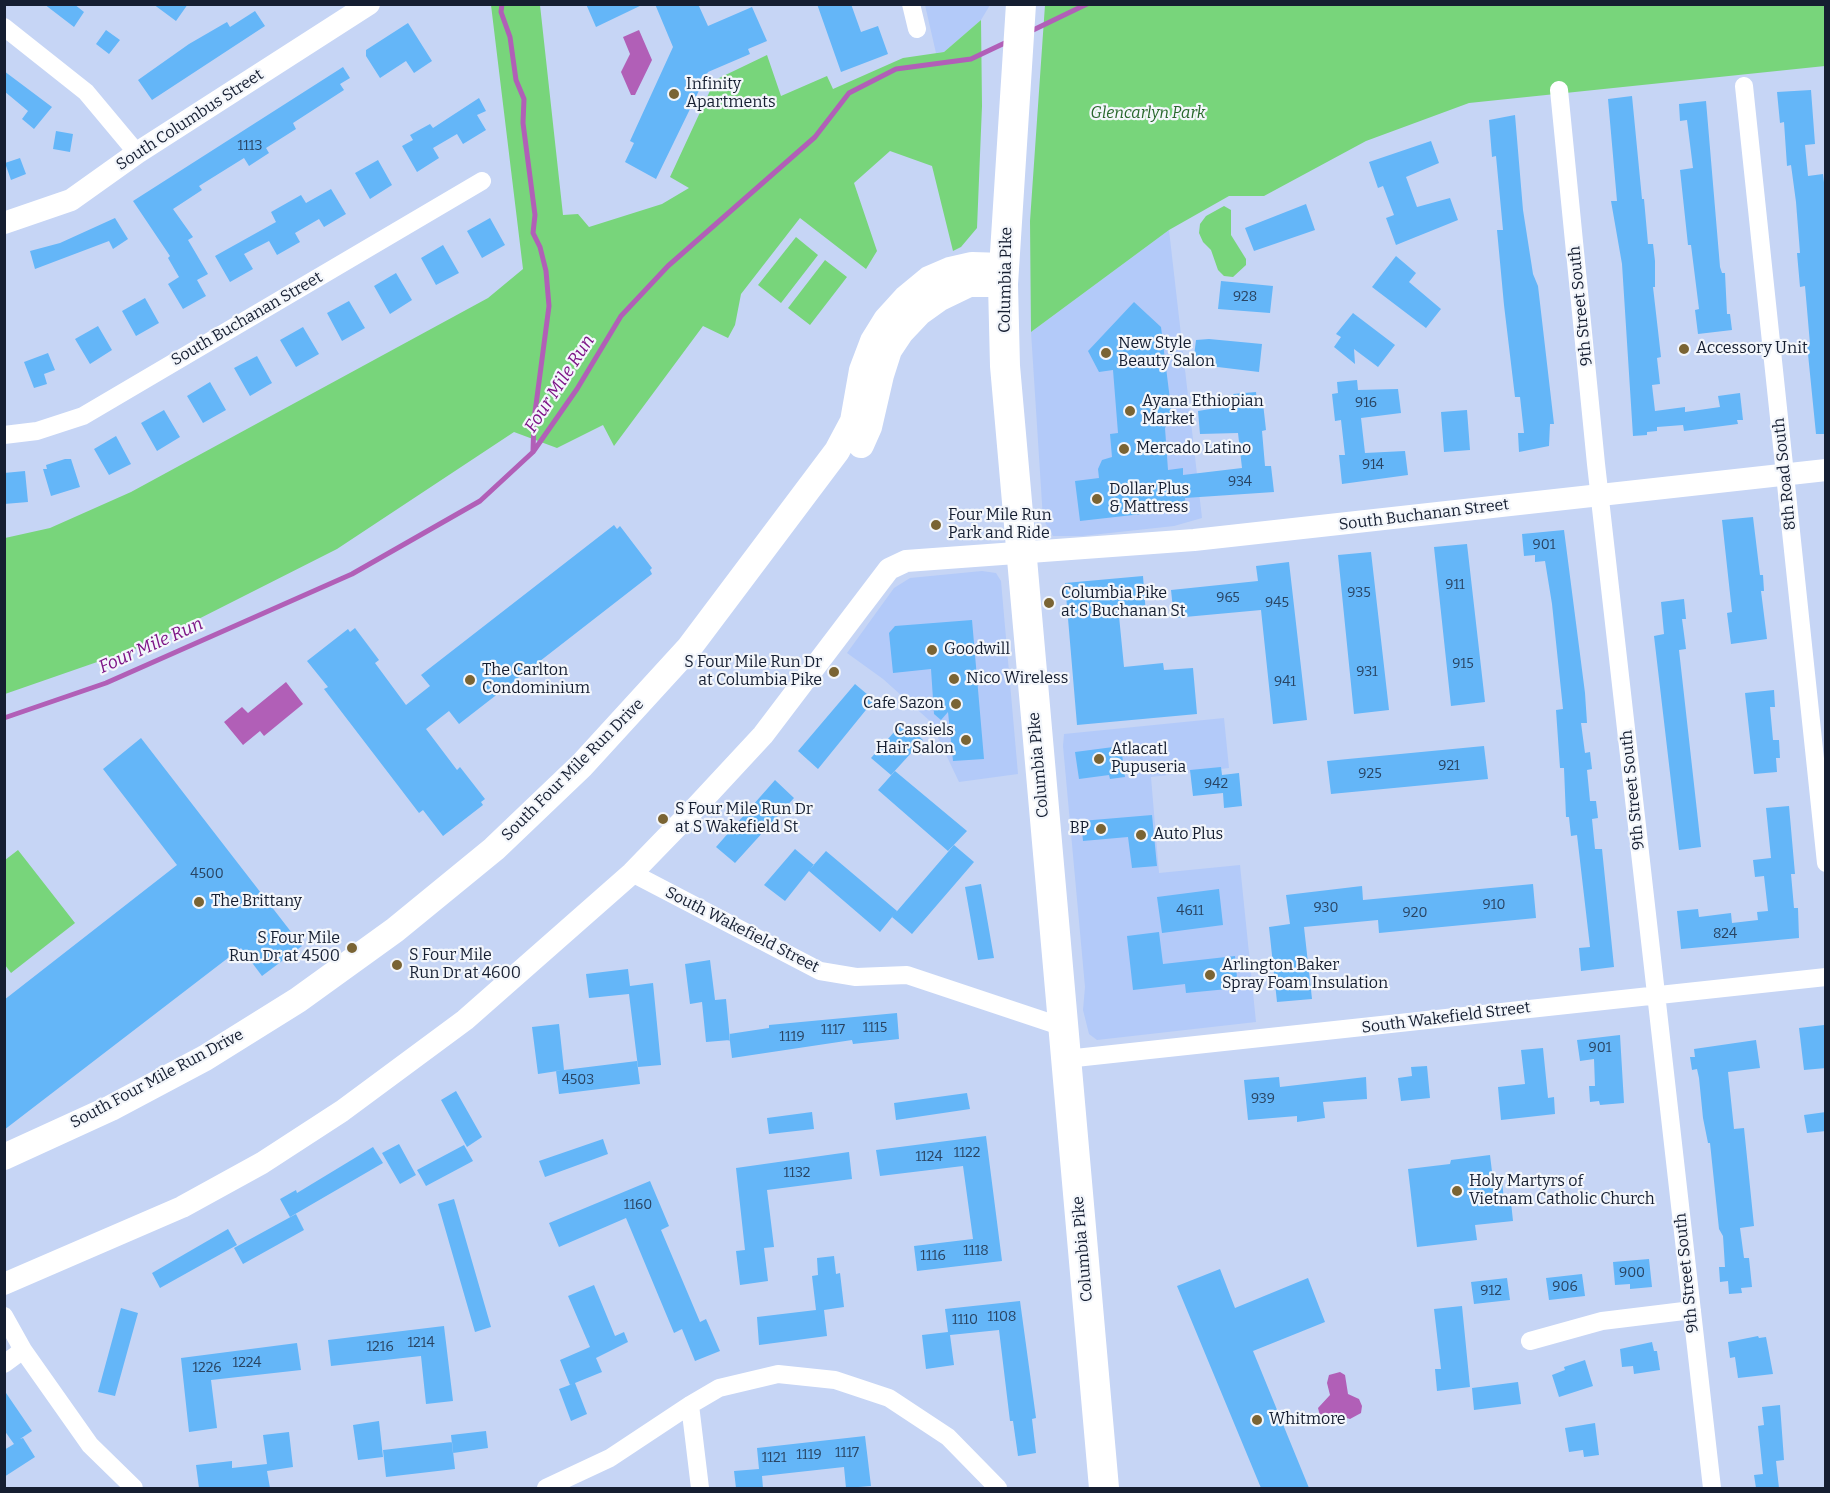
<!DOCTYPE html>
<html>
<head>
<meta charset="utf-8">
<style>
	body { margin:0 }
	#map { position:relative; width:1830px; height:1493px; overflow:hidden; background:#c6d5f5; font-family:Bitter,serif }
	canvas { display:block }
	.frame { position:absolute; inset:0; border:6px solid #151e31; pointer-events:none }
</style>
</head>
<body>
<div id="map">
<canvas width="1830" height="1493"></canvas>
<div class="frame"></div>
</div>
<script>
const c = document.querySelector('canvas').getContext('2d');
c.lineJoin = 'round';
function fill(path, color) { c.fillStyle = color; c.fill(path, 'evenodd'); }
const toPath = rows => new Path2D(rows.map(r => 'M' + r).join(''));
function trace(path, color, width, dash) { c.strokeStyle = color; c.lineWidth = width; c.lineCap = dash ? 'butt' : 'round'; c.setLineDash(dash || []); c.stroke(path); }
function write(font, color, halo, rows, align = 'center') {
  c.font = font + ' Bitter,serif'; c.lineWidth = 4.5; c.setLineDash([]); c.textBaseline = 'middle'; c.strokeStyle = halo; c.fillStyle = color; for (const [text, x, y, turn = 0] of rows) {
    c.save(); c.translate(x, y); c.rotate((+turn || 0) * Math.PI / 180); c.textAlign = isNaN(turn) ? turn : align; if (halo) c.strokeText(text, 0, 0); c.fillText(text, 0, 0); c.restore();
  }
}
fill(toPath([
	[925,5,990,5,981,20,944,52,936,53],
	[1169,230,1202,518,1174,526,1082,536,1053,536,1043,519,1031,332],
	[982,571,996,573,1001,581,1018,774,959,782,930,721,883,679,847,653,894,588,910,578],
	[1224,718,1229,768,1151,777,1159,873,1240,865,1256,1022,1097,1040,1089,1034,1083,1010,1085,987,1063,746,1064,734]
]), '#b3caf9');
fill(toPath([
	[491,5,540,5,563,215,578,214,589,227,662,204,689,188,670,177,715,80,767,55,781,96,827,76,833,89,903,58,944,52,981,20,982,106,977,228,961,247,953,251,932,166,890,151,854,183,877,251,866,269,800,218,741,294,735,325,728,338,703,326,614,446,603,425,557,448,514,432,337,549,149,644,5,694,5,538,50,528,131,492,488,298,523,269],
	[1045,5,1825,5,1825,66,1469,103,1366,141,1264,196,1229,196,1169,230,1031,332,1030,221],
	[1224,206,1231,210,1231,235,1246,259,1246,265,1233,277,1224,276,1218,270,1211,250,1203,242,1199,233,1200,224,1206,216],
	[796,237,818,255,781,303,758,285],
	[825,260,847,277,810,325,788,308],
	[18,850,75,923,11,973,5,965,5,860]
]), '#78d57b');
fill(toPath([
	[639,30,652,60,635,95,631,95,621,72,630,54,623,37],
	[286,682,303,704,264,736,260,731,243,745,224,722,242,707,248,713],
	[1340,1372,1345,1375,1348,1394,1359,1399,1362,1406,1361,1413,1350,1419,1340,1416,1333,1422,1328,1423,1320,1416,1318,1408,1330,1395,1327,1383,1329,1375]
]), '#b15fb7');
trace(toPath([
	[502,4,501,12,510,37,516,80,524,99,523,123,535,215,533,233,540,247,546,271,549,306,534,420,533,451],
	[1029,32,1087,4],
	[4,718,106,683,352,574,480,501,533,452,577,389,621,316,668,266,815,137,849,93,896,69,971,59,1009,41]
]), '#b15fb7', 5);
fill(toPath([
	[44,4,74,4,84,12,74,27],
	[153,4,188,4,176,21],
	[586,4,644,4,596,27],
	[655,4,698,4,708,26,752,7,767,41,748,49,750,54,708,72,656,179,625,162,634,143,630,141,673,47],
	[817,4,851,4,861,32,878,26,888,54,841,72],
	[255,11,265,26,152,100,138,80,189,44,227,22,230,27],
	[408,23,432,61,414,73,406,61,380,78,366,56,366,50],
	[106,30,120,40,109,54,96,44],
	[343,67,350,78,340,84,344,90,293,123,296,129,266,148,269,153,249,166,244,158,199,186,202,190,173,209,193,237,188,240,208,274,197,280,206,296,183,309,168,284,179,277,168,258,170,256,133,201],
	[4,71,52,107,34,129,22,119,28,111,4,91],
	[1811,90,1815,144,1805,145,1808,176,1823,174,1826,199,1826,434,1816,434,1807,344,1810,344,1805,286,1800,287,1797,253,1800,253,1796,202,1791,165,1787,166,1784,122,1780,123,1777,92],
	[1632,96,1642,199,1644,199,1648,244,1653,244,1655,261,1655,287,1653,287,1661,357,1657,358,1660,384,1652,385,1655,411,1685,407,1685,412,1720,407,1718,396,1740,393,1743,420,1737,420,1738,424,1684,431,1683,425,1657,427,1657,431,1647,432,1647,435,1633,436,1622,264,1611,201,1617,201,1608,99],
	[479,98,486,111,477,115,486,130,463,144,457,134,433,148,439,158,417,172,402,146,413,140,410,135,430,124,433,128],
	[1706,101,1720,267,1722,273,1725,273,1727,314,1730,314,1732,330,1698,334,1695,310,1699,309,1691,245,1688,245,1680,170,1693,168,1687,120,1680,121,1679,104],
	[1515,115,1523,210,1533,274,1538,286,1554,424,1550,424,1549,446,1519,452,1518,433,1524,433,1520,397,1515,397,1504,305,1497,230,1503,230,1496,156,1492,157,1489,120],
	[56,131,73,134,70,152,53,149],
	[1431,141,1439,163,1406,177,1417,207,1450,198,1458,220,1396,245,1386,218,1394,215,1383,186,1378,188,1369,162],
	[20,158,26,174,11,180,5,163],
	[378,160,392,185,370,199,355,173],
	[331,189,346,214,324,227,319,219,295,233,300,242,277,255,269,241,244,254,253,269,230,282,215,256,276,222,271,212,301,195,306,203],
	[1306,204,1315,230,1254,251,1245,228],
	[115,218,128,239,113,249,109,241,35,269,30,251,60,243],
	[490,218,505,245,482,258,467,231],
	[443,245,459,273,436,285,421,258],
	[1396,256,1416,273,1409,282,1441,309,1426,328,1372,287],
	[396,273,412,300,390,314,374,286],
	[1221,281,1273,286,1270,313,1218,309],
	[145,298,159,323,136,336,122,311],
	[349,301,365,328,342,341,327,313],
	[1134,302,1161,327,1172,416,1165,428,1168,470,1183,468,1183,475,1242,468,1238,433,1200,434,1198,411,1234,405,1233,394,1256,392,1257,403,1263,403,1266,430,1262,431,1265,466,1271,466,1274,492,1185,498,1186,509,1080,521,1075,481,1099,478,1098,469,1102,460,1112,457,1110,434,1118,433,1113,370,1099,372,1088,351],
	[1353,313,1395,345,1378,367,1354,349,1355,364,1334,347,1341,337,1336,334],
	[98,326,112,350,90,364,75,339],
	[303,327,319,354,296,367,280,340],
	[1209,339,1262,344,1259,372,1193,364,1196,340],
	[48,353,55,370,44,374,47,384,34,388,24,362],
	[257,356,272,383,250,396,234,368],
	[1357,380,1358,390,1398,389,1401,413,1361,418,1365,453,1405,451,1408,475,1342,484,1339,455,1345,455,1341,420,1335,421,1332,394,1338,393,1337,382],
	[210,382,226,410,203,423,187,396],
	[164,410,180,437,157,451,141,423],
	[1467,410,1470,450,1444,452,1441,412],
	[116,436,131,464,109,475,94,449],
	[65,459,71,459,80,487,51,496,43,469,47,469,46,465],
	[25,471,28,502,4,504,4,473],
	[1753,517,1760,575,1763,575,1764,591,1761,591,1767,639,1731,644,1727,613,1732,612,1722,520],
	[614,525,617,529,620,526,652,568,650,570,652,574,459,724,449,711,426,729,457,770,460,767,485,799,481,802,483,805,443,836,423,810,419,813,324,689,328,687,307,661,348,629,350,632,355,628,379,660,375,663,406,705,430,686,421,675],
	[1564,530,1585,693,1587,723,1581,723,1585,753,1590,752,1592,769,1587,770,1590,801,1596,801,1598,818,1592,819,1595,849,1602,849,1614,967,1581,971,1579,948,1590,947,1577,835,1571,836,1569,817,1566,817,1564,768,1560,768,1556,710,1563,709,1552,604,1545,561,1535,562,1535,555,1524,556,1522,534],
	[1467,544,1485,702,1451,706,1434,547],
	[1371,552,1389,710,1354,714,1338,555],
	[1289,562,1307,720,1273,724,1261,610,1174,618,1171,590,1258,581,1256,566],
	[1143,576,1146,614,1119,616,1124,667,1163,663,1164,670,1193,668,1197,714,1077,725,1065,583],
	[1684,599,1686,619,1682,619,1686,649,1679,650,1701,847,1679,850,1654,636,1664,634,1661,602],
	[972,620,984,759,953,761,948,712,941,720,934,714,931,669,893,673,889,633,895,626],
	[855,684,874,700,818,769,798,751],
	[1774,690,1775,707,1770,707,1773,740,1779,740,1780,758,1776,758,1777,772,1754,774,1745,693],
	[903,722,923,740,891,775,871,758],
	[141,738,302,946,262,976,241,948,4,1130,4,1000,177,865,103,769],
	[1121,746,1125,777,1110,779,1109,775,1079,779,1075,752],
	[1484,746,1488,779,1331,794,1327,761],
	[1221,767,1222,775,1239,773,1242,806,1224,808,1223,793,1193,796,1190,770],
	[895,771,967,831,948,851,878,790],
	[775,780,794,798,735,863,716,847],
	[1789,806,1795,874,1791,874,1794,908,1798,908,1799,938,1681,949,1677,911,1698,909,1699,917,1731,913,1732,923,1758,920,1757,912,1768,911,1764,876,1755,877,1753,860,1771,858,1766,808],
	[1152,815,1157,866,1132,868,1128,837,1083,841,1081,821],
	[954,845,974,862,912,934,892,917],
	[795,849,814,865,810,869,826,851,897,911,880,932,809,871,785,901,764,885],
	[981,884,994,958,978,960,965,887],
	[1533,884,1536,918,1379,933,1378,920,1304,927,1312,999,1277,1002,1269,927,1290,924,1286,895,1362,886,1363,900],
	[1219,889,1223,925,1162,933,1157,897],
	[1159,932,1163,964,1235,956,1238,988,1186,993,1185,984,1133,990,1127,936],
	[710,960,715,1000,726,999,730,1040,706,1042,702,1002,690,1004,685,964],
	[628,969,630,986,653,983,661,1065,638,1067,629,994,589,998,586,974],
	[897,1013,899,1039,853,1044,852,1040,732,1058,729,1034,769,1028,769,1025],
	[559,1024,564,1070,538,1074,532,1027],
	[1824,1025,1826,1068,1804,1070,1799,1028],
	[1620,1035,1624,1103,1600,1105,1599,1101,1590,1102,1589,1086,1595,1086,1594,1059,1580,1061,1577,1040],
	[1756,1040,1760,1068,1728,1072,1734,1129,1744,1128,1754,1226,1740,1228,1744,1258,1749,1258,1752,1287,1741,1288,1742,1293,1729,1294,1728,1281,1720,1282,1719,1267,1725,1267,1723,1236,1719,1229,1710,1143,1708,1143,1703,1118,1699,1078,1697,1069,1692,1070,1690,1057,1695,1057,1694,1049],
	[1543,1048,1548,1098,1554,1097,1555,1114,1501,1120,1498,1087,1525,1084,1521,1050],
	[637,1061,640,1084,559,1094,556,1071],
	[1427,1066,1430,1098,1401,1101,1398,1078,1412,1076,1411,1067],
	[1279,1077,1280,1087,1366,1077,1367,1099,1323,1102,1325,1118,1297,1122,1297,1116,1248,1120,1244,1080],
	[456,1091,482,1137,467,1147,441,1100],
	[967,1093,970,1109,896,1120,894,1103],
	[812,1112,814,1129,769,1134,767,1118],
	[1826,1112,1826,1131,1807,1133,1804,1115],
	[986,1136,1002,1261,917,1271,914,1246,973,1239,963,1166,880,1176,876,1150],
	[603,1139,608,1154,545,1177,539,1161],
	[399,1144,416,1175,400,1184,382,1153],
	[464,1145,473,1161,426,1186,417,1170],
	[373,1147,383,1163,290,1217,280,1199,296,1190,297,1193],
	[849,1152,852,1179,767,1190,774,1247,764,1248,768,1281,740,1285,736,1251,745,1250,736,1168],
	[1490,1155,1493,1180,1502,1179,1504,1202,1511,1202,1513,1221,1475,1225,1477,1240,1417,1247,1408,1169,1450,1164,1451,1160],
	[650,1181,669,1226,661,1230,700,1322,706,1319,720,1351,695,1361,682,1329,674,1333,626,1218,559,1247,549,1223],
	[454,1199,491,1327,475,1332,438,1204],
	[296,1214,304,1230,243,1264,234,1248],
	[228,1229,237,1245,160,1288,152,1273],
	[834,1256,836,1274,840,1273,844,1307,824,1310,827,1336,759,1345,757,1317,816,1310,812,1276,818,1275,817,1258],
	[1649,1259,1652,1287,1630,1289,1630,1284,1615,1285,1613,1262],
	[1220,1269,1235,1308,1308,1278,1325,1322,1253,1351,1309,1488,1261,1488,1177,1286],
	[1582,1274,1585,1296,1549,1300,1546,1278],
	[1507,1278,1510,1300,1474,1304,1471,1282],
	[594,1285,615,1336,624,1332,628,1342,596,1358,602,1372,570,1385,560,1360,590,1347,568,1296],
	[1020,1301,1036,1418,1032,1419,1036,1453,1018,1456,1013,1421,1010,1421,999,1330,950,1335,954,1365,926,1369,922,1335,948,1332,945,1309],
	[1462,1306,1470,1387,1437,1391,1435,1369,1441,1369,1434,1309],
	[121,1308,138,1313,115,1396,98,1392],
	[444,1326,453,1401,426,1404,421,1356,331,1366,328,1340],
	[1758,1336,1759,1338,1766,1337,1773,1374,1738,1378,1735,1357,1730,1358,1728,1342],
	[1652,1342,1654,1351,1657,1351,1660,1370,1634,1374,1633,1366,1622,1367,1620,1349],
	[297,1343,301,1370,211,1380,217,1428,189,1432,181,1358],
	[1585,1360,1593,1386,1559,1397,1552,1375,1565,1370,1564,1367],
	[1518,1382,1521,1404,1474,1410,1472,1388],
	[575,1383,587,1414,571,1421,559,1389],
	[4,1390,32,1431,20,1439,23,1438,35,1457,4,1477,4,1450,14,1444,4,1430],
	[1780,1405,1784,1460,1776,1461,1779,1488,1756,1488,1754,1475,1763,1474,1758,1426,1764,1425,1762,1407],
	[379,1421,383,1457,358,1460,353,1425],
	[1595,1423,1599,1455,1584,1457,1583,1450,1569,1452,1565,1428],
	[486,1431,488,1448,453,1453,451,1435],
	[289,1432,293,1467,267,1471,270,1488,199,1488,196,1465,232,1461,232,1468,267,1464,263,1435],
	[865,1436,871,1486,846,1488,844,1467,762,1476,763,1488,736,1488,734,1471,759,1469,757,1448],
	[452,1442,455,1469,386,1477,383,1450]
]), '#64b6f8');
trace(toPath([
	[911,4,917,29],
	[4,27,86,92,137,153],
	[1744,86,1826,863],
	[1559,90,1596,464,1712,1488],
	[4,435,37,431,83,416,482,181],
	[632,873,820,971,856,977,907,975,1063,1027],
	[1066,1059,1826,977],
	[4,1316,23,1350,90,1445,134,1488],
	[1530,1341,1602,1321,1692,1310],
	[4,1364,23,1350],
	[690,1405,700,1488],
	[546,1488,610,1458,690,1405,719,1388,778,1374,835,1380,889,1398,948,1437,998,1488]
]), '#fff', 18);
trace(toPath([
	[4,223,71,200,137,153,369,4],
	[4,1284,182,1207,262,1163,342,1111,465,1020,632,873,698,805,763,735,889,569,906,561,1194,540,1826,470]
]), '#fff', 22);
trace(toPath([
	[861,445,869,427,881,375,889,350,901,332,919,313,940,298,969,284,1003,284],
	[4,1157,111,1108,205,1058,298,1000,395,930,494,849,582,765,689,648,837,451,853,421,862,370,873,341,886,320,906,298,929,279,950,270,972,265,1004,266]
]), '#fff', 26);
trace(toPath([
	[1021,4,1003,284,1005,366,1104,1488]
]), '#fff', 30);
for (const [x, y, r, color] of [
	[674,94,6,"#7a6434"],
	[1684,349,6,"#7a6434"],
	[1106,353,6,"#7a6434"],
	[1130,411,6,"#7a6434"],
	[1124,449,6,"#7a6434"],
	[1097,499,6,"#7a6434"],
	[936,525,6,"#7a6434"],
	[1049,603,6,"#7a6434"],
	[932,650,6,"#7a6434"],
	[834,672,6,"#7a6434"],
	[954,679,6,"#7a6434"],
	[470,680,6,"#7a6434"],
	[956,704,6,"#7a6434"],
	[966,740,6,"#7a6434"],
	[1099,759,6,"#7a6434"],
	[663,819,6,"#7a6434"],
	[1101,829,6,"#7a6434"],
	[1141,835,6,"#7a6434"],
	[199,902,6,"#7a6434"],
	[352,948,6,"#7a6434"],
	[397,965,6,"#7a6434"],
	[1210,975,6,"#7a6434"],
	[1457,1191,6,"#7a6434"],
	[1257,1420,6,"#7a6434"]
]) { const dot = new Path2D(); dot.arc(x, y, r, 0, 2 * Math.PI); c.fillStyle = color; c.fill(dot); trace(dot, '#f3f6fb', 2); }
write('14px', '#294463', null, [
	["1113",250,146],
	["928",1245,297],
	["916",1366,403],
	["914",1373,465],
	["934",1240,482],
	["901",1544,545],
	["911",1455,585],
	["935",1359,593],
	["965",1228,598],
	["945",1277,603],
	["915",1463,664],
	["931",1367,672],
	["941",1285,682],
	["921",1449,766],
	["925",1370,774],
	["942",1216,784],
	["4500",207,874],
	["910",1494,905],
	["930",1326,908],
	["4611",1190,911],
	["920",1415,913],
	["824",1725,934],
	["1115",875,1028],
	["1117",833,1030],
	["1119",792,1037],
	["901",1600,1048],
	["4503",578,1080],
	["939",1263,1099],
	["1122",967,1153],
	["1124",929,1157],
	["1132",797,1173],
	["1160",638,1205],
	["1118",976,1251],
	["1116",933,1256],
	["900",1632,1273],
	["906",1565,1287],
	["912",1491,1291],
	["1108",1002,1317],
	["1110",965,1320],
	["1214",421,1343],
	["1216",380,1347],
	["1224",247,1363],
	["1226",207,1368],
	["1117",847,1453],
	["1119",809,1455],
	["1121",774,1458]
]);
write('16px', '#151e31', '#f3f6fb', [
	["Infinity",686,85],
	["Apartments",686,103],
	["New Style",1118,344],
	["Beauty Salon",1118,362],
	["Accessory Unit",1696,349],
	["Ayana Ethiopian",1142,402],
	["Market",1142,420],
	["Mercado Latino",1136,449],
	["Dollar Plus",1109,490],
	["& Mattress",1109,508],
	["Four Mile Run",948,516],
	["Park and Ride",948,534],
	["Columbia Pike",1061,594],
	["at S Buchanan St",1061,612],
	["Goodwill",944,650],
	["S Four Mile Run Dr",822,663,"right"],
	["at Columbia Pike",822,681,"right"],
	["The Carlton",482,671],
	["Condominium",482,689],
	["Nico Wireless",966,679],
	["Cafe Sazon",944,704,"right"],
	["Cassiels",954,731,"right"],
	["Hair Salon",954,749,"right"],
	["Atlacatl",1111,750],
	["Pupuseria",1111,768],
	["S Four Mile Run Dr",675,810],
	["at S Wakefield St",675,828],
	["BP",1089,829,"right"],
	["Auto Plus",1153,835],
	["The Brittany",211,902],
	["S Four Mile",340,939,"right"],
	["Run Dr at 4500",340,957,"right"],
	["S Four Mile",409,956],
	["Run Dr at 4600",409,974],
	["Arlington Baker",1222,966],
	["Spray Foam Insulation",1222,984],
	["Holy Martyrs of",1469,1182],
	["Vietnam Catholic Church",1469,1200],
	["Whitmore",1269,1420]
], 'left');
write('italic 16px', '#28672c', '#f3f6fb', [
	["Glencarlyn Park",1148,114]
]);
write('16px', '#151e31', '#f3f6fb', [
	["South Columbus Street",190,120,-33],
	["Columbia Pike",1006,280,-89],
	["9th Street South",1581,306,-96],
	["South Buchanan Street",247,319,-30],
	["8th Road South",1785,474,-96],
	["South Buchanan Street",1424,515,-7],
	["Columbia Pike",1039,765,-95],
	["South Four Mile Run Drive",573,770,-45],
	["9th Street South",1633,790,-96],
	["South Wakefield Street",742,930,27],
	["South Wakefield Street",1446,1018,-7],
	["South Four Mile Run Drive",157,1079,-28],
	["Columbia Pike",1083,1249,-95],
	["9th Street South",1687,1273,-96]
]);
write('italic 18px', '#7d1486', '#f3f6fb', [
	["Four Mile Run",560,384,-57],
	["Four Mile Run",151,646,-24]
]);
</script>
</body>
</html>
